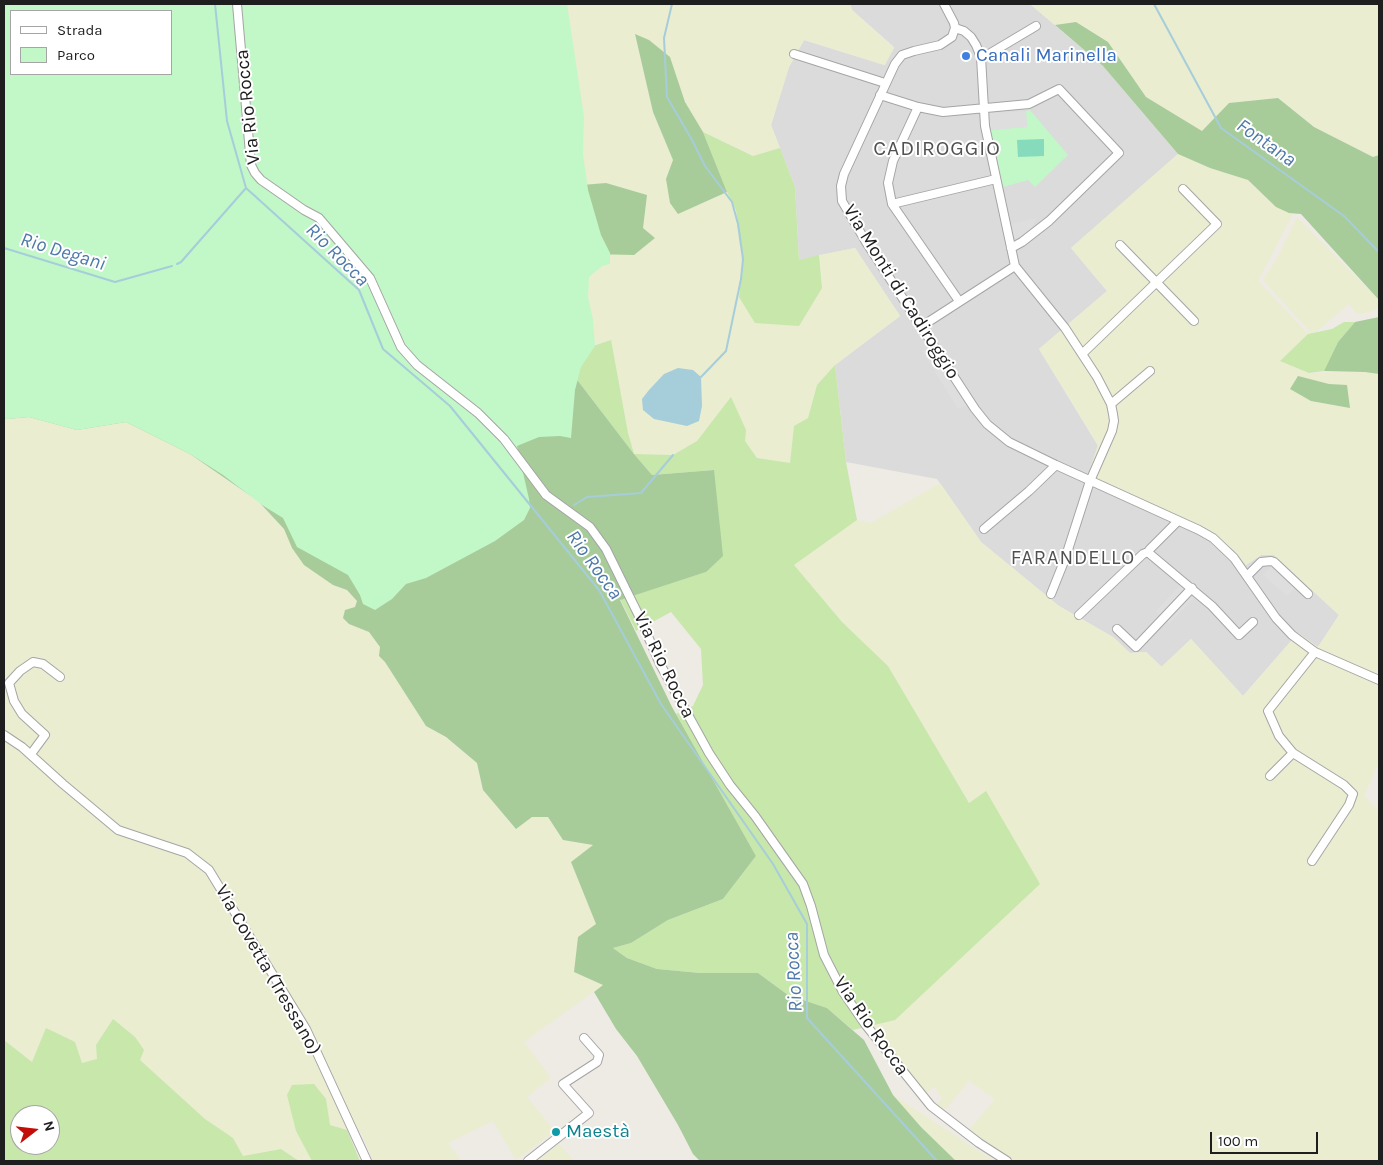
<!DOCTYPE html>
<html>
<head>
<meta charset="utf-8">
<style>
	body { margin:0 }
	#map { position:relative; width:1383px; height:1165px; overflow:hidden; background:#eeebe4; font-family:Karla,sans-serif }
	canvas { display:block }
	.frame { position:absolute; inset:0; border:5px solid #1e1e1e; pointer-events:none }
	.legend { position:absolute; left:10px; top:10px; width:162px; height:65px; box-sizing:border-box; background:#fff; border:1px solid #a5a5a5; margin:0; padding:6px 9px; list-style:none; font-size:15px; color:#1e1e1e }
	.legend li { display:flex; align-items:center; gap:10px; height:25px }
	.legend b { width:25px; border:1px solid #a5a5a5 }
	.north { position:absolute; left:10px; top:1105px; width:50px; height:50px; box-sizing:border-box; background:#fff; border:1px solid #a5a5a5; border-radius:50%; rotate:74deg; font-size:14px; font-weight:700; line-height:20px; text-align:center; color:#1e1e1e }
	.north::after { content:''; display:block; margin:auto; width:18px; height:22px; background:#c30d08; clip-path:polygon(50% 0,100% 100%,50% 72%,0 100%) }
	.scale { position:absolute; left:1210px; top:1132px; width:108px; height:22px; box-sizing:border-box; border:2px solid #1e1e1e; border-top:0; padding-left:6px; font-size:15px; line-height:18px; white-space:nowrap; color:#1e1e1e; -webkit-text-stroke:4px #fff; paint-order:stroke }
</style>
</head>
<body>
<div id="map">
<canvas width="1383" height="1165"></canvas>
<div class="frame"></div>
<ul class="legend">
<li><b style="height:6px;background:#fff"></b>Strada</li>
<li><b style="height:14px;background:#c2f7c8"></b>Parco</li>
</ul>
<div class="north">N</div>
<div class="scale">100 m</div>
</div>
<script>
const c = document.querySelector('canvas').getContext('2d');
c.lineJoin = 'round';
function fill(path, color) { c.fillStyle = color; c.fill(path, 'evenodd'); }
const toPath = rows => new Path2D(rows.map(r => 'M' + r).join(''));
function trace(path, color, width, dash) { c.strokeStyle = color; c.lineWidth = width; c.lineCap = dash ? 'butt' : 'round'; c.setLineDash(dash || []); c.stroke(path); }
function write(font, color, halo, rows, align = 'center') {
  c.font = font + ' Karla,sans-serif'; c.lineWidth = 4; c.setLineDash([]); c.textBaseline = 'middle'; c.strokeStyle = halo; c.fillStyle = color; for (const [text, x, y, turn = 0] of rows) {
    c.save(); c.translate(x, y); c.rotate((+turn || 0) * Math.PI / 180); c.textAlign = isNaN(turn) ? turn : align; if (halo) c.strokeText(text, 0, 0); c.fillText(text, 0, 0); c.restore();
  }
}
fill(toPath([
	[850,4,1030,4,1103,66,1178,154,1071,248,1107,291,1039,349,1098,446,1234,550,1246,565,1261,555,1274,555,1339,615,1318,647,1298,633,1243,696,1191,639,1162,667,1146,652,1130,653,1113,637,1059,606,981,542,937,479,846,462,835,365,900,316,855,248,799,260,795,187,771,125,789,67,804,40,884,65,894,47,852,10]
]), '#dcdbdb');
fill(toPath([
	[460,4,850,4,852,10,894,48,885,65,804,40,789,67,771,125,780,148,754,156,703,132,685,102,670,57,635,35,653,112,673,160,666,179,701,204,727,192,736,209,743,259,739,297,822,288,819,255,855,248,900,316,835,365,817,385,808,418,794,427,790,464,758,458,720,412,697,441,673,455,634,454,628,433,610,340,572,353,579,251,655,238,643,228,582,185],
	[1030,4,1379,4,1379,155,1374,157,1314,127,1278,98,1229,103,1202,131,1146,97,1108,42,1076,22,1055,25],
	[1178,154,1210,168,1248,180,1276,207,1294,212,1258,281,1308,334,1280,361,1309,373,1365,372,1379,374,1379,661,1373,681,1379,684,1379,762,1364,796,1379,811,1379,1161,1014,1161,979,1139,969,1130,995,1099,969,1081,946,1109,937,1105,942,1098,935,1087,925,1093,872,1025,895,1020,985,791,969,803,888,666,842,622,794,565,857,520,871,523,940,483,981,542,1059,606,1113,637,1130,653,1146,652,1161,667,1191,639,1243,696,1298,633,1318,647,1339,615,1274,555,1261,555,1246,565,1234,550,1212,533,1088,474,1098,445,1039,349,1107,291,1071,248],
	[1297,217,1379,300,1379,306,1371,312,1357,314,1349,304,1317,331,1311,333,1263,280,1277,258],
	[29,417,77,430,126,422,190,454,258,502,284,529,292,548,333,585,347,590,357,601,349,624,369,632,380,647,379,656,385,662,426,726,442,735,477,763,483,790,515,829,532,817,548,817,563,840,594,845,571,862,596,924,603,985,524,1042,551,1078,527,1097,555,1131,516,1160,493,1121,448,1143,461,1161,373,1161,362,1134,330,1125,326,1099,296,1131,312,1161,299,1161,281,1149,243,1156,233,1138,205,1119,140,1060,113,1019,96,1045,98,1059,81,1063,47,1028,32,1062,4,1040,4,418,7,419],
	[893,1095,994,1161,956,1161,921,1127],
	[559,1144,574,1161,537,1161]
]), '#eaedd0');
fill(toPath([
	[703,132,753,156,780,148,795,187,799,260,819,255,822,288,799,326,755,323,739,297,743,259,736,210,727,192],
	[1344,322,1355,322,1338,342,1324,371,1309,373,1280,361,1308,334,1332,329],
	[611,340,628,433,634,454,673,455,697,441,731,397,746,430,745,441,757,458,790,463,794,426,808,418,817,385,835,365,846,462,857,520,794,565,842,622,888,666,969,803,986,791,1040,884,895,1020,853,1030,827,1008,788,995,758,973,700,973,657,969,627,958,613,948,631,943,668,920,723,899,756,856,676,714,693,706,703,685,701,649,671,612,636,631,620,599,706,572,713,470,652,475,634,454,555,351,572,353],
	[113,1019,135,1037,144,1050,140,1060,205,1119,233,1138,243,1156,281,1149,299,1161,4,1161,4,1040,32,1062,46,1028,75,1042,82,1063,97,1059,96,1045],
	[20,1115,50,1115,50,1145,20,1145],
	[314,1084,326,1099,330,1125,347,1130,360,1161,312,1161,296,1131,287,1095,292,1085]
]), '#c7e7ab');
fill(toPath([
	[224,4,582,185,606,183,647,195,643,228,655,238,634,255,591,254,555,351,634,454,652,475,714,470,723,556,706,572,620,600,672,707,756,856,723,899,668,920,631,943,613,948,627,958,657,969,700,973,758,973,788,995,827,1008,864,1040,893,1095,921,1127,956,1161,700,1161,693,1154,678,1125,637,1056,616,1029,594,992,603,985,574,972,578,937,596,924,571,862,593,845,563,840,548,817,532,817,516,829,483,790,477,763,446,737,426,726,385,662,379,656,380,647,369,632,349,624,343,618,345,610,355,607,357,601,347,590,333,585,304,565,292,548,284,529,258,501,190,454,126,422,77,430,29,417,7,419,4,418,11,74,171,74,171,11],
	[1076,22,1108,42,1146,97,1202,131,1229,103,1278,98,1314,127,1373,157,1379,155,1379,300,1301,214,1289,213,1276,207,1248,180,1210,168,1178,154,1103,66,1055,25],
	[635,34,649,40,670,57,685,102,703,132,727,192,678,214,670,203,666,179,673,160,653,112],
	[1379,317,1379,374,1365,372,1324,371,1338,342,1355,322],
	[1298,376,1329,384,1347,385,1350,408,1311,401,1290,389]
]), '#a7cc9a');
fill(toPath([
	[4,4,567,4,584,117,583,154,588,190,601,235,610,253,610,264,602,266,589,277,588,297,593,320,595,346,581,367,575,390,571,438,560,436,539,437,517,446,529,499,530,508,524,520,495,541,426,578,406,584,392,599,375,610,363,604,360,595,348,575,297,547,283,518,262,505,223,475,190,454,126,422,77,430,29,417,7,419,4,418],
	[11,11,171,11,171,74,11,74],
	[1030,110,1068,155,1035,187,1028,180,1003,187,990,130,1027,127,1026,111]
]), '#c2f7c8');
fill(toPath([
	[1044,139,1044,156,1018,157,1017,140]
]), '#85dbbc');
fill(toPath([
	[1026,111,1027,127,990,130,989,113],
	[1037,218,1028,234,1014,238,1011,224],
	[931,349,968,405,958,409,922,351],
	[1272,565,1297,586,1287,596,1263,575],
	[1180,585,1194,598,1169,624,1156,611]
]), '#dedede');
fill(toPath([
	[678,368,693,370,701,377,702,406,699,421,687,426,654,419,643,410,642,399,649,390,664,374]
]), '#a6cdda');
trace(toPath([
	[215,4,227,121,246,188,359,290,383,349,450,406,599,590,661,704,773,864,807,924,807,1018,937,1161],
	[672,4,664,38,667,97,692,140,705,166,732,202,738,224,743,259,741,279,726,351,701,377],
	[1154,4,1221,128,1344,216,1379,252],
	[4,248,115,282,172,266],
	[177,264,181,262,246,188],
	[574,505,587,497,641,493,673,455]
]), '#a6cdda', 2);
const street = toPath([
	[237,4,251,165,255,173,261,180,304,210,319,218,370,278,401,347,417,365,478,413,504,439,546,495,590,527,606,549,640,618,660,664,709,753,730,785,755,816,803,884,811,906,824,955,843,992,865,1024,931,1106,979,1143,1007,1161],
	[944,4,954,23,955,28,952,37,940,45,914,51,902,55,895,64,844,174,841,186,842,201,866,242,975,409,987,424,1009,442,1056,465,1199,530,1213,538,1234,558,1276,618,1292,635,1315,652,1379,680],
	[955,28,964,31,971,37,976,45,981,57,985,126,1015,266,1065,328,1097,377,1111,404,1113,414,1114,421,1112,431,1090,481,1065,559,1051,594],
	[794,54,885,83],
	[981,57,989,54,1036,26],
	[880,95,918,107,943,112,1029,104,1059,89,1119,153,1049,221,1022,242,1011,248],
	[918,107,893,161,888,183,892,204,959,301],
	[892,204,996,179],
	[1120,245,1194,321],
	[922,326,1015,266],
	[1082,354,1217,224,1183,189],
	[1111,404,1150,371],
	[1178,521,1150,549,1148,552,1150,554,1212,606,1239,635,1253,622],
	[984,529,1029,491,1056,465],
	[1247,576,1261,562,1271,561,1274,562,1308,594],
	[1079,615,1143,554,1148,552],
	[1117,629,1136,647,1192,588],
	[4,735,22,747,63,784,118,830,187,853,209,870,306,1029,367,1161],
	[1293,753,1344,785,1353,794,1349,805,1312,861],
	[31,754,45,735,22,714,14,701,9,683,20,671,33,662,43,664,60,677],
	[1270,776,1293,753,1279,736,1268,711,1315,652],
	[528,1161,589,1113,563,1084,597,1062,599,1055,584,1038]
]);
trace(street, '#a5a5a5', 10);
trace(street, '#fff', 8);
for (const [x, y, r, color] of [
	[966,56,5,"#3f7fe0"],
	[556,1132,5,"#0f9aa8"]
]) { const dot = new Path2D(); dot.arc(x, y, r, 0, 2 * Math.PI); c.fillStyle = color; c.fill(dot); trace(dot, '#fff', 2); }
write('19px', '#366cbe', '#fff', [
	["Canali Marinella",976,56]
], 'left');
write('19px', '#1e1e1e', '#fff', [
	["Via Rio Rocca",248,107,-96],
	["Via Monti di Cadiroggio",901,292,58],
	["Via Rio Rocca",664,665,64],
	["Via Covetta (Tressano)",268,970,60],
	["Via Rio Rocca",871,1026,55]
]);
write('19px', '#0d838f', '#fff', [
	["Maestà",566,1132]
], 'left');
write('italic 20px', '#4e79a9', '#fff', [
	["Fontana",1266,143,35],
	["Rio Degani",63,252,17],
	["Rio Rocca",337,255,45],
	["Rio Rocca",594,565,54],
	["Rio Rocca",794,972,-93]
]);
c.letterSpacing = '1px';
write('20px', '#515151', '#fff', [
	["FARANDELLO",1073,558]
]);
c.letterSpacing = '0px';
c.letterSpacing = '1px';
write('21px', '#515151', '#fff', [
	["CADIROGGIO",937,149]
]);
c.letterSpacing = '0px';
</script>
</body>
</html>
